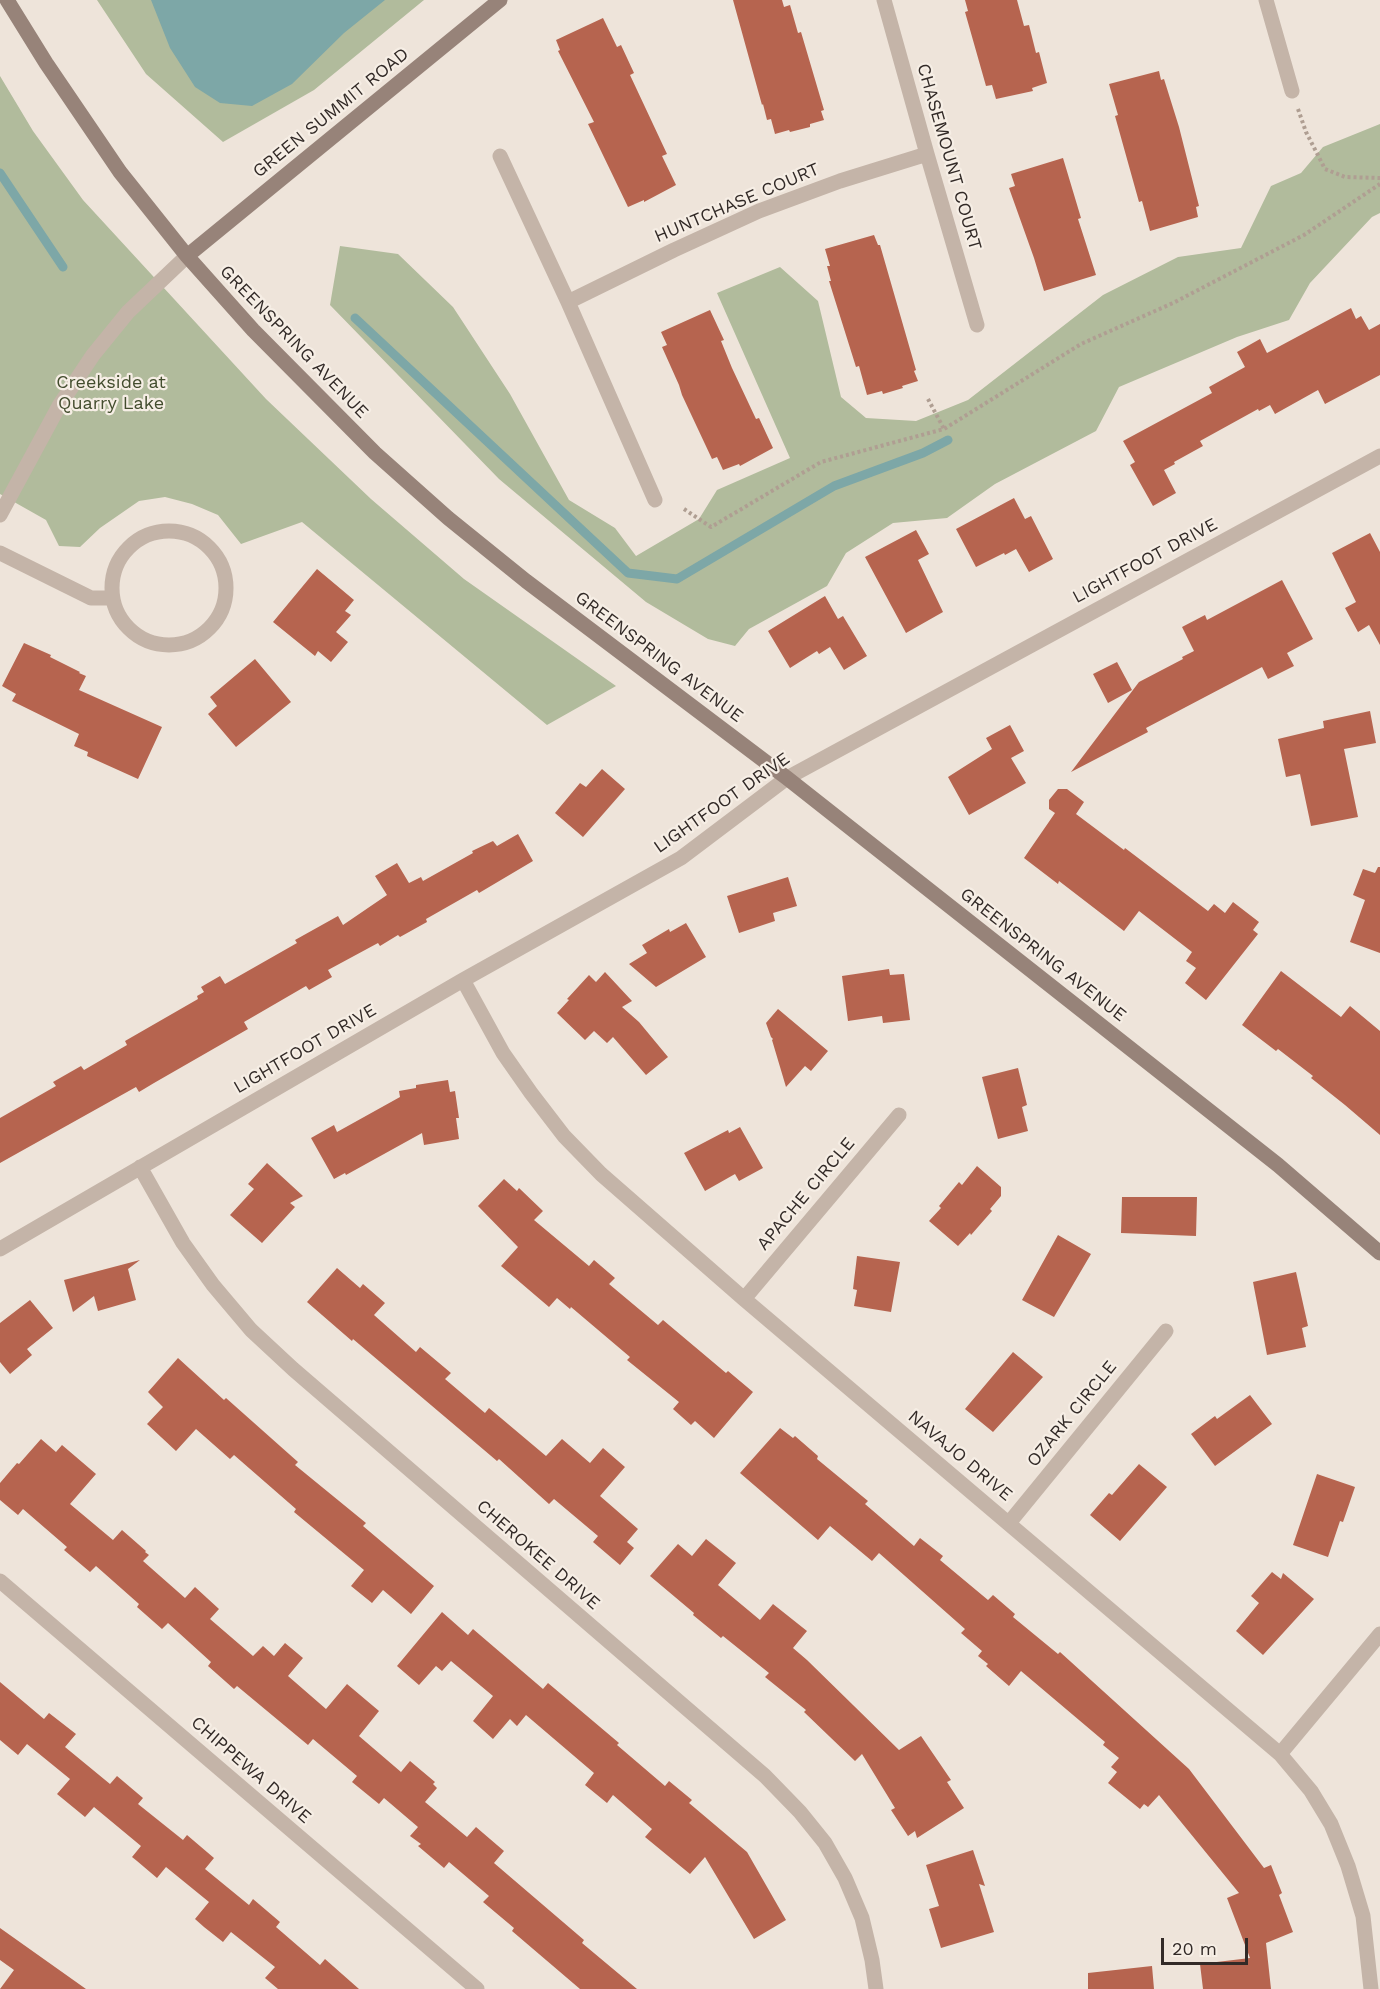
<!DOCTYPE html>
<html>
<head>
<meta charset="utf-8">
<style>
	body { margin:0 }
	#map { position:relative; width:1380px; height:1989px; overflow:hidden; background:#eee4da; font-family:"Work Sans",sans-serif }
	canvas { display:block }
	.scale { position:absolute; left:1161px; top:1938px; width:87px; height:27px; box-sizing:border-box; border:3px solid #322a27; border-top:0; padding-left:8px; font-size:18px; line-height:21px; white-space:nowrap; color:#322a27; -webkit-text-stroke:4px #f6eee5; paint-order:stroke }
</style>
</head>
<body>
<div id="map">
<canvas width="1380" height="1989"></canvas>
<div class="scale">20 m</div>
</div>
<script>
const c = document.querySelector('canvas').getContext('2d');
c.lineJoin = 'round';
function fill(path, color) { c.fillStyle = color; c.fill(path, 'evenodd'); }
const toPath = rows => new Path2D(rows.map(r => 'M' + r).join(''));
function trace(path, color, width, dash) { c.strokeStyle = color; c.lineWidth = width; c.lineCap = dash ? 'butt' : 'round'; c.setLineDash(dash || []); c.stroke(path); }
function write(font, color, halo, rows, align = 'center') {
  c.font = font + ' "Work Sans",sans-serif'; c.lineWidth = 4.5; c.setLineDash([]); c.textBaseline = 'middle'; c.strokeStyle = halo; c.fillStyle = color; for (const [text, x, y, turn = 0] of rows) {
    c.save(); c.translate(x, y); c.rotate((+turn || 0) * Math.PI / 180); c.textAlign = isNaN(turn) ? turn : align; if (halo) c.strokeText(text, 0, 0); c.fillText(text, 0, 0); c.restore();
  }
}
fill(toPath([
	[97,0,424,0,314,90,223,142,146,74],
	[0,76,33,131,83,200,266,399,371,499,464,579,616,686,547,725,302,522,241,544,218,515,192,504,165,497,139,501,100,528,80,547,59,546,46,520,0,494],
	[1380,124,1380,213,1372,217,1310,283,1289,320,1237,337,1119,387,1096,431,995,484,947,518,893,523,846,553,827,586,749,629,735,646,708,639,646,602,499,479,330,305,340,246,398,254,453,307,510,394,569,500,615,528,636,556,699,519,717,490,790,458,717,293,780,267,818,301,841,397,866,418,916,421,968,400,1103,295,1178,257,1241,248,1271,186,1301,173,1323,147]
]), '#b1bb9c');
fill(toPath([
	[151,0,385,0,344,33,292,84,252,106,220,103,195,87,170,48]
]), '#7da7a7');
trace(toPath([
	[0,173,63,267],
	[355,318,628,573,677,579,834,486,923,453,948,440]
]), '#7da7a7', 9);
fill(toPath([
	[733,0,782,0,784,7,790,5,798,33,801,32,824,110,821,111,824,120,810,124,810,127,790,132,789,130,775,134,771,119,767,120,763,104,762,105],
	[965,0,1017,0,1024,26,1029,25,1036,53,1039,52,1047,83,1032,88,1033,91,996,99,992,85,986,86,965,12,968,11],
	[603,18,617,47,621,45,634,73,630,75,667,154,662,156,676,185,644,202,644,200,628,207,588,124,594,122,558,51,560,50,556,40],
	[1159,71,1161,80,1164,79,1179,127,1199,206,1196,207,1198,217,1150,231,1142,201,1139,202,1115,116,1118,115,1109,84],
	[1063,158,1081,218,1078,219,1096,275,1044,291,1034,258,1009,188,1015,186,1011,174],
	[874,235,878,245,880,245,916,370,914,371,918,381,902,386,903,388,883,394,882,391,867,395,859,366,856,367,829,281,831,281,827,266,830,266,825,249],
	[1351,308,1356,319,1361,316,1369,330,1380,324,1380,375,1325,404,1318,390,1275,414,1270,405,1259,411,1258,409,1200,441,1203,446,1174,462,1175,464,1164,470,1176,493,1153,506,1130,465,1135,462,1123,441,1212,393,1209,387,1245,367,1237,352,1260,339,1267,353],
	[710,310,724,340,721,341,732,368,756,419,759,418,773,448,740,466,739,464,723,470,717,457,712,459,682,395,679,385,662,347,667,345,661,332],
	[1014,498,1025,519,1031,516,1053,559,1029,572,1016,549,1005,555,1004,553,976,567,956,529],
	[916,530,929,554,918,560,943,612,906,633,865,557],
	[1370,533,1380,552,1380,645,1369,625,1358,632,1345,608,1356,602,1332,553],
	[317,569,354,600,345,611,351,615,336,632,348,642,331,662,318,651,315,656,273,622],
	[1282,580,1313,639,1287,653,1294,666,1268,679,1262,667,1146,728,1148,732,1071,772,1139,682,1183,659,1182,657,1194,651,1182,627,1205,615,1207,620],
	[825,596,838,619,843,616,867,656,844,670,830,647,819,654,817,651,790,668,768,631],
	[24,643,51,655,50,657,80,672,79,673,86,676,79,690,162,727,138,779,87,756,88,752,74,746,79,734,12,701,16,694,2,686],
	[255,659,291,702,236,747,208,714,217,706,210,697],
	[1117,662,1132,690,1108,703,1093,674],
	[1370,711,1376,743,1344,749,1358,817,1311,826,1300,774,1286,777,1278,739,1324,728,1323,721],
	[1010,725,1024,751,1011,758,1026,783,969,815,948,777,992,749,986,738],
	[602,769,625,789,583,837,555,813,580,783,586,787],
	[1058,789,1067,789,1084,802,1076,814,1124,850,1125,848,1208,911,1214,904,1225,913,1233,902,1259,922,1253,930,1258,934,1206,1000,1185,983,1196,968,1186,961,1192,952,1139,911,1124,931,1059,881,1058,884,1024,858,1055,813,1049,809,1049,800],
	[518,834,533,861,479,893,477,890,426,919,427,922,400,937,398,935,380,946,378,943,328,970,332,977,309,990,306,986,244,1022,248,1029,154,1083,139,1092,136,1087,0,1163,0,1118,56,1086,53,1082,81,1066,84,1070,127,1045,125,1041,198,999,197,996,204,992,201,987,220,976,225,984,297,943,295,940,338,916,343,925,387,895,375,876,397,863,409,883,421,877,423,881,473,853,472,851,493,841,497,846],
	[1378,867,1380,867,1380,953,1350,942,1365,900,1353,895,1363,869,1375,873],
	[788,877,797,906,773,913,775,921,739,933,727,896],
	[686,923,706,957,656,987,629,964,647,953,642,945,669,929,670,932],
	[889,969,890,975,904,974,910,1020,883,1023,882,1016,848,1021,842,976],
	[1281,971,1341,1017,1350,1006,1380,1031,1380,1135,1345,1105,1311,1078,1313,1076,1278,1049,1276,1051,1242,1025],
	[605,972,632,1001,622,1007,639,1022,668,1057,646,1075,613,1037,607,1043,594,1031,585,1040,557,1013,569,1000,567,999,589,975,596,982],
	[778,1009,828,1051,811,1071,805,1066,786,1087,772,1040,773,1039,771,1037,766,1023],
	[1018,1068,1027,1105,1022,1107,1028,1131,998,1139,982,1077],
	[448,1080,450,1092,455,1091,459,1118,456,1118,459,1139,424,1145,422,1133,346,1175,345,1173,334,1179,311,1138,334,1125,337,1132,400,1097,399,1091,416,1088,416,1085],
	[740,1127,763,1168,739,1181,735,1174,705,1191,684,1153,728,1130,729,1133],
	[267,1163,303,1196,290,1203,295,1207,262,1243,230,1215,254,1189,248,1184],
	[977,1166,1001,1187,1001,1196,990,1209,992,1211,971,1235,970,1233,958,1246,929,1221,941,1208,939,1206,959,1182,962,1185],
	[504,1179,517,1191,519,1188,543,1211,534,1220,589,1266,594,1260,615,1278,609,1284,658,1325,663,1320,726,1373,728,1371,753,1392,714,1438,695,1421,691,1425,673,1409,679,1402,627,1360,630,1357,571,1307,570,1309,557,1298,549,1307,501,1266,518,1247,478,1206],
	[1122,1197,1197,1197,1196,1236,1121,1233],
	[1058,1235,1091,1254,1054,1317,1022,1300],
	[857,1256,900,1262,891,1312,854,1306,857,1290,853,1289],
	[140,1260,128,1269,136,1300,98,1311,94,1296,73,1312,64,1280],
	[337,1268,360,1288,363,1284,385,1303,374,1315,416,1352,420,1347,451,1373,445,1379,485,1413,489,1408,546,1456,562,1439,590,1463,603,1448,625,1467,600,1496,638,1529,627,1542,634,1548,620,1565,593,1542,598,1536,554,1499,549,1504,499,1459,497,1461,353,1339,352,1341,307,1302],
	[1296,1272,1308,1326,1302,1328,1306,1347,1267,1355,1253,1282],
	[30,1300,53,1328,27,1349,32,1355,10,1374,0,1362,0,1323],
	[1013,1352,1043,1377,993,1432,965,1409],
	[178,1358,224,1400,226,1398,298,1462,295,1465,366,1523,363,1526,434,1586,411,1614,383,1590,372,1603,351,1586,364,1570,294,1512,296,1509,234,1455,230,1459,196,1429,176,1451,147,1424,163,1407,148,1392],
	[1250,1395,1272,1424,1215,1466,1191,1434,1215,1416,1217,1419],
	[780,1428,793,1438,795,1436,818,1456,817,1459,868,1501,865,1504,914,1546,920,1538,943,1556,940,1560,988,1600,993,1595,1015,1614,1013,1617,1058,1654,1060,1652,1189,1769,1264,1868,1271,1865,1282,1893,1279,1895,1293,1932,1266,1943,1271,1989,1203,1989,1200,1964,1250,1958,1227,1898,1239,1893,1159,1795,1148,1807,1144,1804,1140,1809,1108,1783,1117,1772,1111,1767,1119,1758,1103,1745,1105,1742,1021,1671,1009,1686,986,1666,988,1664,978,1656,982,1651,961,1633,965,1629,879,1553,872,1561,830,1526,818,1540,740,1473],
	[41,1439,56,1452,62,1445,96,1474,70,1504,113,1540,122,1530,146,1551,145,1552,149,1555,143,1561,185,1598,195,1587,219,1609,210,1619,253,1656,263,1646,274,1656,285,1643,303,1658,288,1676,326,1709,347,1684,379,1711,359,1736,401,1772,410,1761,435,1782,433,1784,437,1788,425,1802,467,1837,476,1827,504,1851,494,1863,584,1940,582,1943,637,1989,580,1989,512,1931,514,1928,483,1902,489,1896,449,1862,444,1868,418,1846,421,1844,410,1836,418,1827,384,1798,379,1804,352,1782,357,1776,313,1739,308,1745,237,1686,234,1689,208,1666,211,1662,168,1623,162,1629,137,1607,139,1604,96,1566,90,1572,64,1550,67,1547,23,1509,18,1515,0,1500,0,1483,17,1463,19,1464],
	[1139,1464,1167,1487,1120,1541,1090,1515,1109,1493,1112,1495],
	[1317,1474,1355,1487,1343,1522,1340,1521,1328,1557,1293,1545],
	[706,1539,736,1563,718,1585,760,1620,773,1604,807,1631,793,1648,807,1660,899,1750,921,1736,951,1780,947,1782,964,1808,917,1838,915,1831,908,1836,891,1810,895,1808,862,1754,855,1761,804,1712,806,1710,765,1677,769,1673,723,1636,721,1638,693,1615,694,1613,650,1576,678,1544,692,1556],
	[1272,1572,1281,1579,1283,1573,1314,1599,1263,1655,1236,1631,1259,1603,1251,1596],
	[442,1612,468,1635,473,1629,543,1689,548,1683,619,1743,617,1745,665,1786,669,1781,692,1800,689,1803,747,1852,786,1920,754,1939,705,1857,690,1874,645,1837,652,1829,613,1795,607,1803,585,1785,594,1773,526,1715,517,1726,510,1719,493,1739,473,1721,493,1696,451,1661,442,1671,436,1666,419,1685,397,1666],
	[0,1682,44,1719,49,1713,76,1734,65,1747,110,1784,117,1776,143,1798,138,1804,183,1840,187,1835,214,1858,205,1869,249,1905,253,1899,280,1922,276,1927,320,1965,325,1959,359,1989,278,1989,265,1978,275,1967,231,1932,223,1942,204,1927,195,1919,209,1902,166,1867,157,1878,137,1861,132,1857,141,1846,94,1807,85,1817,57,1794,70,1779,27,1744,18,1755,0,1740],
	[973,1850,985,1886,979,1884,994,1932,941,1948,929,1909,939,1906,926,1865],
	[0,1928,86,1989,0,1989,14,1970,0,1960],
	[1152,1966,1154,1989,1088,1989,1088,1973]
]), '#b6644f');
trace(toPath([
	[1298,109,1306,132,1325,169,1345,177,1380,178],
	[928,399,944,429],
	[684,509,711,527,821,462,944,429,1081,344,1173,303,1304,235,1380,184]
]), '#af9e92', 4, [3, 3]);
trace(toPath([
	[884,0,927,154,977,325],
	[1266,0,1292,91],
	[500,156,568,302,655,500],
	[568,302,674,250,759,211,840,181,927,154],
	[0,515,59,406,93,355,128,312,187,256],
	'112 588a57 57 0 1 1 114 0a57 57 0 1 1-114 0Z',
	[0,553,91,598,113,598],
	[463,980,503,1053,531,1093,564,1136,601,1174,744,1299,1280,1754,1311,1791,1331,1824,1348,1866,1363,1916,1371,1989],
	[140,1167,183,1243,213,1285,251,1330,293,1369,765,1776,800,1812,825,1843,845,1878,862,1918,872,1960,876,1989],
	[0,1249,463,980,681,858,787,778,1380,456],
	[744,1299,899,1115],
	[1009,1523,1166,1331],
	[0,1581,477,1989],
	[1280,1754,1380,1634]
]), '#c4b4a8', 15);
trace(toPath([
	[7,0,46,63,120,172,187,256,253,330,375,453,448,518,526,581,787,778,1278,1165,1380,1253],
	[187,256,500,0]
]), '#978379', 15);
write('18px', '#322a27', '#f6eee5', [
	["GREEN SUMMIT ROAD",331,113,-39],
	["CHASEMOUNT COURT",949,157,74],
	["HUNTCHASE COURT",737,203,-23],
	["GREENSPRING AVENUE",294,342,46],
	["LIGHTFOOT DRIVE",1145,561,-28],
	["GREENSPRING AVENUE",659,657,37],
	["LIGHTFOOT DRIVE",722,803,-35],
	["GREENSPRING AVENUE",1043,955,38],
	["LIGHTFOOT DRIVE",305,1049,-30],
	["APACHE CIRCLE",806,1194,-50],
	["OZARK CIRCLE",1072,1414,-51],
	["NAVAJO DRIVE",960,1456,40],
	["CHEROKEE DRIVE",538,1555,41],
	["CHIPPEWA DRIVE",251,1770,41]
]);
write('18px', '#434d2e', '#f6eee5', [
	["Creekside at",111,383],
	["Quarry Lake",111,404]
]);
</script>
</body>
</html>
